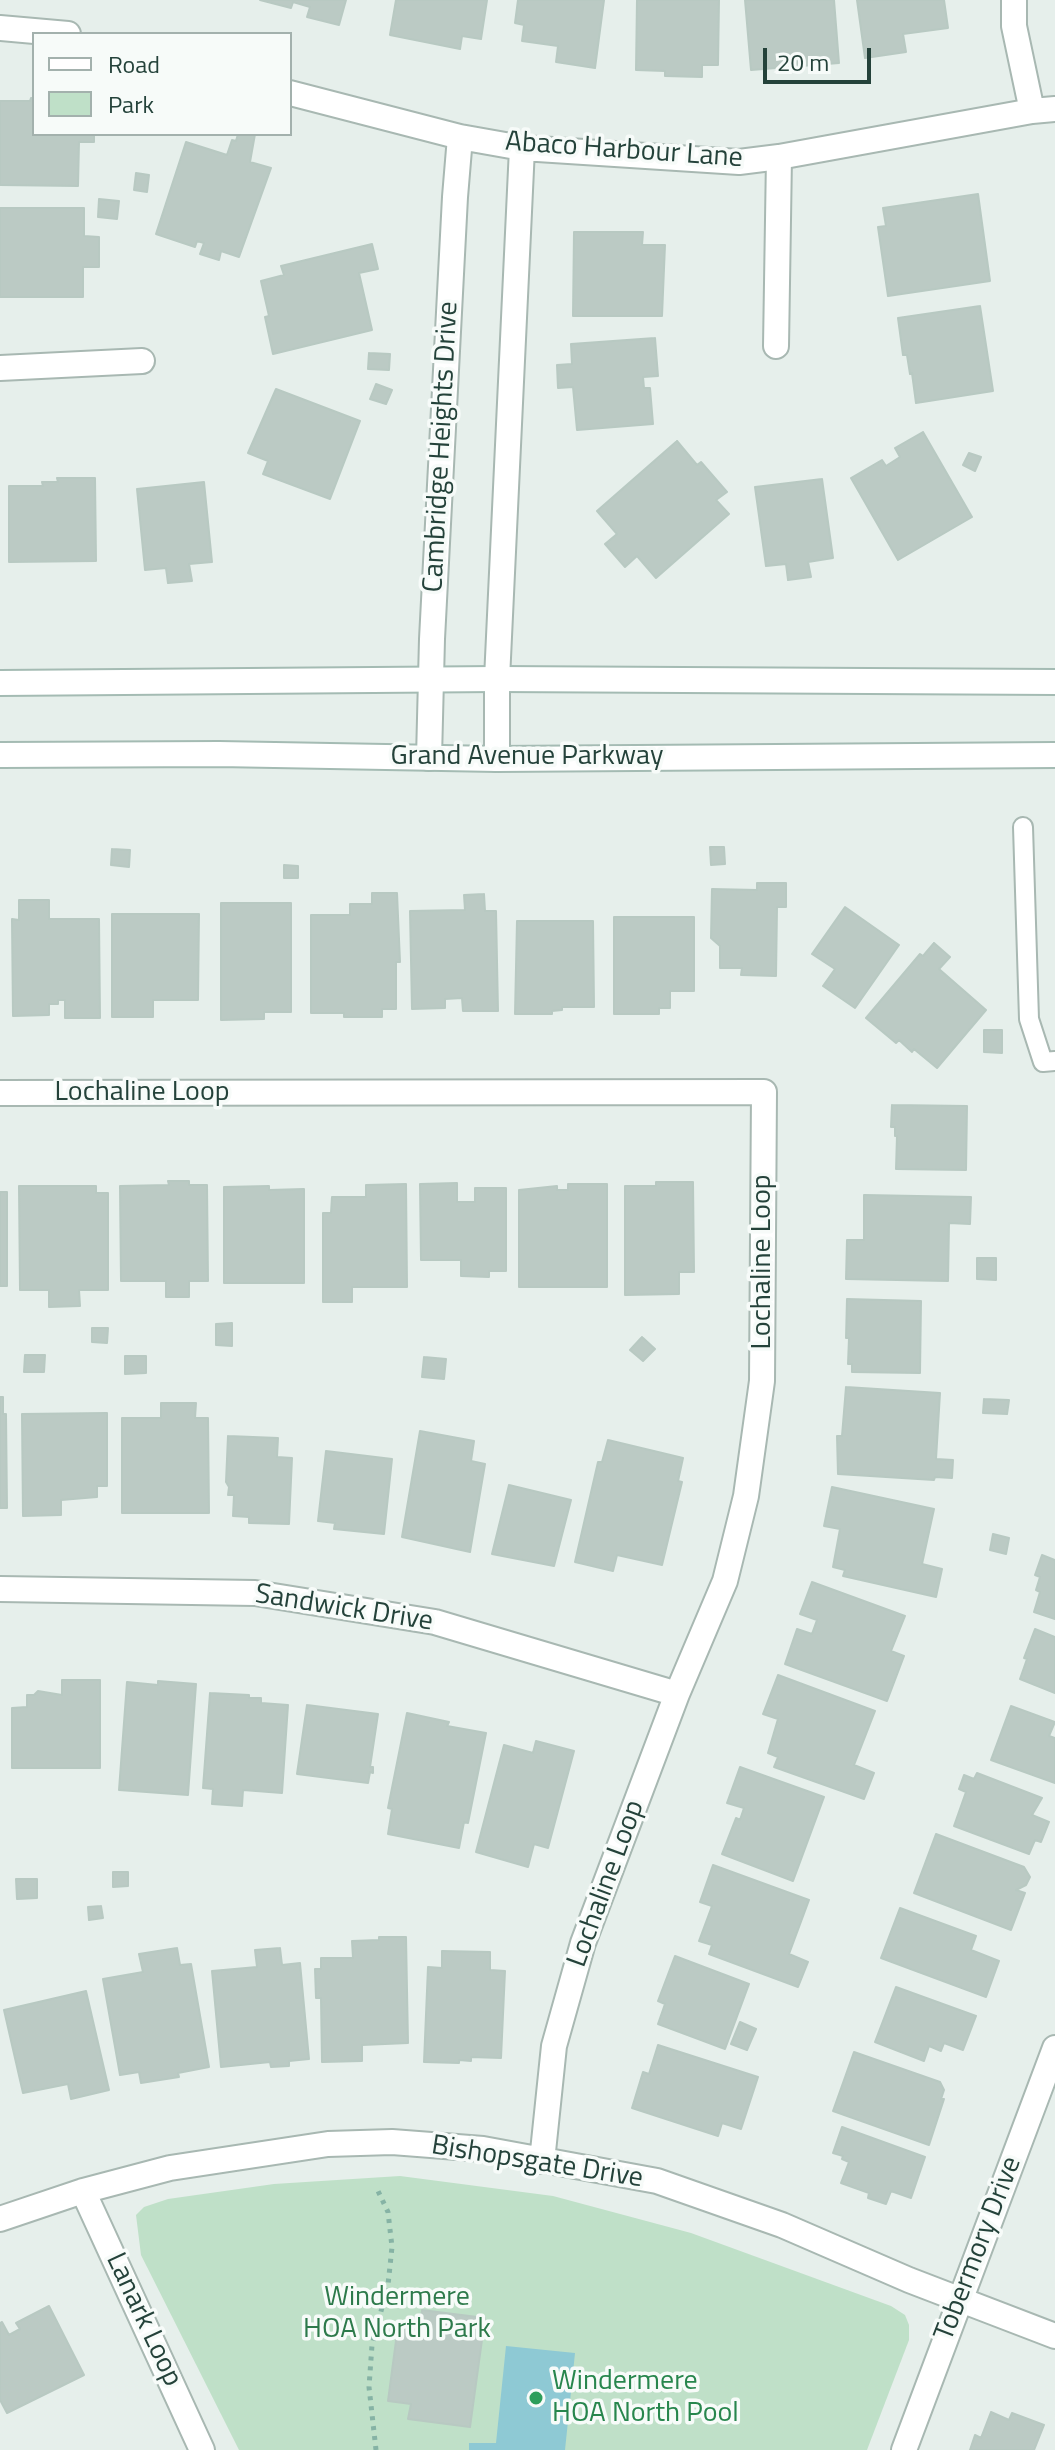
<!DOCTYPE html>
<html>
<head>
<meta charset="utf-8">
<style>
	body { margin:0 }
	#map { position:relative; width:1055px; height:2450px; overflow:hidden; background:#e6efeb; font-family:"Titillium Web",sans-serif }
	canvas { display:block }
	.legend { position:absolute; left:32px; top:32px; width:260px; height:104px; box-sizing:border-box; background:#f7fbf9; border:2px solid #a3b1ad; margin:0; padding:10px 14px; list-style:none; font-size:24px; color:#24423a }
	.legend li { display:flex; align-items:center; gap:16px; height:40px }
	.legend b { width:40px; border:2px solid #a3b1ad }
	.scale { position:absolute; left:763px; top:48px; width:108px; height:36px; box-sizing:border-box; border:4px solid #24423a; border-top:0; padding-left:10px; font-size:24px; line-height:28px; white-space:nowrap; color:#24423a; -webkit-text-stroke:6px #f7fbf9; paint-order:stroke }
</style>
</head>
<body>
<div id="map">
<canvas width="1055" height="2450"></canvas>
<ul class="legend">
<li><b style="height:10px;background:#fff"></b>Road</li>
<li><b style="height:22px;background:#bfe0c8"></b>Park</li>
</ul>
<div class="scale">20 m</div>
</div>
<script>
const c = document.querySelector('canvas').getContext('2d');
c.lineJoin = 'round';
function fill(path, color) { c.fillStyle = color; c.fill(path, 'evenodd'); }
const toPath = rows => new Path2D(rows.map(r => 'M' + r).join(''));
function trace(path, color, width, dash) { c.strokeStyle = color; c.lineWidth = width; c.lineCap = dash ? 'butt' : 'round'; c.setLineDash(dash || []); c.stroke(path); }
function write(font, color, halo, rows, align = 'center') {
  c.font = font + ' "Titillium Web",sans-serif'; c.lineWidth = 7; c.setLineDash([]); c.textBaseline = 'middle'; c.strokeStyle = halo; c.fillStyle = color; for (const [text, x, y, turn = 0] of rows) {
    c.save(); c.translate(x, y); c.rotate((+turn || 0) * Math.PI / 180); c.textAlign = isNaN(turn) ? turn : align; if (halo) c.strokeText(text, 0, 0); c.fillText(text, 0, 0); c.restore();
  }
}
fill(toPath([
	[400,2176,553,2196,691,2233,891,2306,905,2315,909,2325,909,2340,867,2450,239,2450,141,2255,136,2215,144,2207,168,2199,274,2184]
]), '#bfe0c8');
fill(toPath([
	[506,2346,575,2353,565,2450,469,2450,469,2443,496,2443]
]), '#8ec9d4');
const building = toPath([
	[260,0,346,0,339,25,307,17,310,7,293,2,291,8,260,0],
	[396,0,487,0,481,39,462,36,460,49,390,35,396,0],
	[518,0,604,0,595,68,556,62,558,46,522,41,524,25,515,23,518,0],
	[637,0,719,0,718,65,702,65,702,77,665,76,665,71,636,70,637,0],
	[745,0,834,0,839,63,751,70,745,0],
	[857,0,944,0,948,28,903,34,906,52,865,58,857,0],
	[31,98,34,98,34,134,94,134,94,142,79,142,78,186,0,185,0,101,30,101,31,98],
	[238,134,255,134,250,162,271,168,239,257,221,251,219,260,200,254,204,243,197,241,195,247,156,234,186,142,227,155,232,140,236,141,238,134],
	[136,173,149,175,147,192,134,190,136,173],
	[978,194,990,281,888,296,878,227,886,226,883,208,978,194],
	[99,199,119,201,117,219,98,217,99,199],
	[0,208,84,208,84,236,99,237,99,267,83,267,83,297,0,297,0,208],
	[574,232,643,232,642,245,665,245,662,316,573,316,574,232],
	[372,244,378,269,359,273,372,330,273,354,265,317,269,316,261,281,284,275,281,266,372,244],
	[980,306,993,391,916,403,912,373,910,374,907,355,903,355,898,318,980,306],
	[655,338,658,376,643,377,644,388,650,388,653,424,577,430,573,387,558,388,557,365,572,364,571,344,655,338],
	[369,353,390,354,389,370,368,369,369,353],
	[376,384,392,390,386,404,370,399,376,384],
	[276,389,360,421,330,499,263,474,268,461,248,453,276,389],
	[923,432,972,517,898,560,851,478,882,460,886,466,900,457,895,448,923,432],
	[677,441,697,465,701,462,727,492,716,500,729,514,656,578,637,556,625,567,605,544,617,534,597,511,677,441],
	[969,453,981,457,975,471,963,465,969,453],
	[57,478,95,478,96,561,9,562,9,486,43,486,42,482,58,482,57,478],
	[822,479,833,558,808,562,811,577,788,580,786,564,766,566,755,487,822,479],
	[204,482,212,562,189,564,192,581,168,583,166,568,145,570,137,489,204,482],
	[710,847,724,847,725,864,711,865,710,847],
	[112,849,130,850,129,867,111,865,112,849],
	[284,865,298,866,298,878,284,878,284,865],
	[757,883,786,883,786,907,777,907,776,976,741,975,742,968,720,968,720,946,711,938,712,889,757,890,757,883],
	[372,893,397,893,400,962,396,962,396,1009,382,1009,382,1017,344,1017,344,1013,311,1013,311,915,350,915,350,904,372,904,372,893],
	[484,894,485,911,496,911,498,1011,463,1011,462,998,445,999,445,1008,412,1009,410,911,465,910,464,895,484,894],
	[19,900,49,900,49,919,99,919,100,1018,65,1018,65,1000,58,1000,58,1004,49,1004,49,1015,13,1016,12,919,19,920,19,900],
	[221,903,291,903,291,1012,264,1012,264,1019,221,1020,221,903],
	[845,907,899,945,855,1008,823,986,835,969,812,954,845,907],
	[112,914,199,914,198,1000,153,1000,153,1017,112,1017,112,914],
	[614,917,694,917,694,991,670,991,670,1008,659,1008,659,1014,614,1014,614,917],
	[517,921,593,921,594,1007,562,1007,562,1010,552,1011,552,1014,515,1014,517,921],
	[934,943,950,957,939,969,986,1010,937,1068,914,1049,912,1052,899,1040,896,1043,866,1018,920,954,923,956,934,943],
	[984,1030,1002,1030,1002,1053,984,1052,984,1030],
	[892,1105,967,1106,966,1170,896,1169,897,1136,895,1136,895,1127,891,1127,892,1105],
	[168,1181,189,1181,189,1185,207,1185,208,1281,189,1281,189,1297,166,1297,166,1281,121,1281,120,1186,169,1185,168,1181],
	[656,1182,693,1182,694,1272,679,1272,679,1294,625,1295,625,1186,656,1186,656,1182],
	[457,1183,457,1202,475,1202,475,1188,506,1188,506,1271,489,1271,489,1277,461,1276,461,1260,421,1260,420,1184,457,1183],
	[406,1184,407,1287,352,1287,352,1302,323,1302,323,1213,331,1213,332,1197,366,1197,366,1185,406,1184],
	[568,1184,607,1184,607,1287,519,1287,519,1190,557,1186,557,1190,568,1190,568,1184],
	[19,1186,96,1186,96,1193,108,1193,108,1290,79,1290,80,1306,49,1307,49,1290,20,1290,19,1186],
	[269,1186,269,1190,304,1189,304,1283,224,1283,224,1187,269,1186],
	[0,1192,7,1192,7,1286,0,1286,0,1192],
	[864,1195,971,1197,970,1224,949,1223,948,1281,846,1279,847,1240,864,1240,864,1195],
	[977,1258,996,1258,996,1280,977,1279,977,1258],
	[847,1299,921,1301,920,1373,852,1372,852,1364,848,1364,849,1338,846,1338,847,1299],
	[232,1323,232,1346,216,1345,216,1324,232,1323],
	[92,1328,108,1328,107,1343,92,1342,92,1328],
	[642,1337,655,1349,643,1361,630,1350,642,1337],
	[25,1355,45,1355,44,1372,24,1372,25,1355],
	[125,1356,146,1356,146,1373,125,1374,125,1356],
	[424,1357,446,1359,444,1379,422,1377,424,1357],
	[846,1387,940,1393,936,1459,953,1460,952,1478,935,1477,934,1480,838,1474,837,1436,842,1436,846,1387],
	[0,1397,3,1397,3,1414,6,1414,7,1508,0,1508,0,1397],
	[984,1399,1009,1400,1007,1414,983,1413,984,1399],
	[161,1403,196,1403,195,1418,208,1418,209,1513,122,1513,122,1418,161,1418,161,1403],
	[107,1413,107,1486,97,1486,97,1497,61,1500,61,1515,23,1516,22,1414,107,1413],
	[420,1431,474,1441,471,1461,485,1464,470,1552,402,1537,420,1431],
	[228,1436,278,1438,277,1457,292,1458,289,1524,249,1523,249,1517,233,1516,234,1495,228,1495,229,1487,226,1482,228,1436],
	[608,1440,683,1458,678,1481,682,1482,662,1565,617,1555,613,1571,575,1562,598,1462,602,1462,608,1440],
	[326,1451,392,1459,384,1534,334,1529,335,1523,318,1521,326,1451],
	[509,1485,571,1500,554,1566,492,1554,509,1485],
	[832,1487,934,1509,922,1564,942,1569,936,1597,843,1576,845,1570,833,1567,840,1529,824,1526,832,1487],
	[993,1534,1009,1538,1006,1554,990,1550,993,1534],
	[1042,1555,1055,1560,1055,1619,1034,1612,1040,1592,1036,1590,1040,1577,1035,1575,1042,1555],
	[812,1582,905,1616,891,1651,904,1656,887,1701,785,1664,797,1629,812,1634,817,1620,800,1614,812,1582],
	[1035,1629,1055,1637,1055,1693,1020,1679,1027,1659,1024,1658,1035,1629],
	[778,1675,875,1711,854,1765,874,1773,864,1799,774,1767,778,1757,768,1753,778,1719,763,1714,778,1675],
	[62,1680,100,1680,100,1768,12,1768,12,1708,27,1707,27,1695,34,1695,38,1691,62,1695,62,1680],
	[158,1681,196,1684,188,1795,119,1790,127,1682,158,1685,158,1681],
	[210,1693,249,1695,249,1698,261,1698,261,1703,288,1705,282,1793,243,1790,242,1806,212,1804,213,1789,203,1788,210,1693],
	[307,1705,378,1714,370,1767,373,1767,373,1773,370,1772,368,1783,297,1774,307,1705],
	[1011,1706,1055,1722,1049,1736,1055,1738,1055,1783,991,1760,1011,1706],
	[407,1713,449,1722,447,1726,486,1733,468,1823,464,1822,459,1848,388,1834,392,1809,388,1808,407,1713],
	[536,1741,574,1751,548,1848,534,1844,528,1867,476,1852,504,1745,533,1753,536,1741],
	[740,1767,824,1797,793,1881,722,1854,736,1818,740,1820,744,1808,727,1803,740,1767],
	[977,1773,1042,1798,1032,1815,1049,1822,1041,1842,1035,1840,1029,1854,954,1826,966,1792,959,1789,964,1775,974,1779,977,1773],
	[936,1834,1024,1867,1030,1877,1026,1885,1016,1890,1025,1893,1011,1930,914,1893,936,1834],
	[713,1865,809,1900,789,1954,808,1962,798,1987,709,1954,712,1945,699,1941,712,1906,700,1902,713,1865],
	[113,1872,128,1872,128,1886,113,1887,113,1872],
	[16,1879,37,1879,37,1898,17,1899,16,1879],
	[101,1906,103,1918,89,1920,88,1907,101,1906],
	[900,1908,976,1936,971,1950,999,1961,986,1997,881,1958,900,1908],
	[379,1937,406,1937,408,2043,362,2045,362,2061,322,2062,321,1998,316,1998,315,1969,321,1969,321,1958,353,1958,352,1941,379,1940,379,1937],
	[177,1948,180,1965,191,1964,209,2067,178,2073,179,2077,141,2083,139,2072,120,2075,103,1979,143,1972,139,1954,177,1948],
	[280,1948,282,1965,300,1963,309,2059,289,2061,289,2066,271,2067,270,2062,221,2067,212,1971,257,1967,255,1950,280,1948],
	[442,1951,490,1952,490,1970,505,1971,501,2058,471,2057,471,2061,459,2060,459,2063,424,2062,428,1967,442,1968,442,1951],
	[675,1956,749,1984,725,2049,658,2024,665,2004,658,2001,675,1956],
	[896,1987,976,2016,963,2050,944,2043,941,2051,929,2046,924,2061,875,2042,896,1987],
	[86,1991,109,2090,71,2099,68,2084,23,2093,4,2010,86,1991],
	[740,2022,756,2029,747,2050,731,2044,740,2022],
	[658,2045,758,2077,741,2129,722,2123,718,2136,632,2108,643,2072,649,2074,658,2045],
	[854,2052,940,2082,944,2090,941,2099,944,2099,929,2145,833,2111,854,2052],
	[842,2127,925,2157,911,2198,891,2191,886,2204,868,2198,869,2193,841,2183,849,2162,842,2159,843,2156,833,2153,842,2127],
	[49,2306,84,2375,7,2413,0,2400,0,2323,2,2322,9,2335,20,2329,16,2323,49,2306],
	[422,2310,485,2318,470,2427,408,2419,411,2404,388,2401,398,2326,420,2328,422,2310],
	[991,2412,1009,2420,1012,2413,1044,2425,1034,2450,970,2450,975,2435,981,2438,991,2412]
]);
fill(building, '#bbcac4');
trace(building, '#b8c9c2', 2);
const lane = toPath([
	[1023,827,1029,1019,1043,1062,1055,1061]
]);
const street = toPath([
	[1014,0,1014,26,1032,111],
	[0,28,68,34],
	[290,93,460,137,522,148,739,162,779,157,1032,111,1055,109],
	[776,346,779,157],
	[0,368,142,361],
	[429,758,432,639,455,197,460,137],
	[497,759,497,679,522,148],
	[0,1093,764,1092,762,1381,746,1496,725,1581,677,1694,583,1943,554,2046,542,2161],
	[0,1589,255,1593,435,1622,677,1694],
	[83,2191,202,2450],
	[0,2219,83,2191,170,2168,328,2144,392,2142,483,2149,657,2181,782,2225,909,2280,1055,2336],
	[904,2450,1055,2048]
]);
const secondary = toPath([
	[0,683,497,679,1055,682],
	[0,755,219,754,497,759,1055,755]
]);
trace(lane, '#a8b8b2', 22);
trace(street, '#a8b8b2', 28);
trace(secondary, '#a4bbb3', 28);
trace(toPath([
	[376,2450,369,2387,372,2345,388,2285,392,2247,388,2212,378,2191]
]), '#86b3a5', 5, [4, 6]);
trace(lane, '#fff', 18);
trace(street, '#fff', 24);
trace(secondary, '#fff', 24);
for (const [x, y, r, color] of [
	[536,2398,8,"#2e9e5b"]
]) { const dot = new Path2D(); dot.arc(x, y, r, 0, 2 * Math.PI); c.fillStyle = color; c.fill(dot); trace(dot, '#f7fbf9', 3); }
write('28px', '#24423a', '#f7fbf9', [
	["Abaco Harbour Lane",624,151,4],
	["Cambridge Heights Drive",442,447,-87],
	["Grand Avenue Parkway",527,757],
	["Lochaline Loop",142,1093],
	["Lochaline Loop",763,1262,-90],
	["Sandwick Drive",344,1609,9],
	["Lochaline Loop",607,1884,-70],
	["Bishopsgate Drive",537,2163,9],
	["Tobermory Drive",979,2249,-69],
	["Lanark Loop",143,2320,65]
]);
write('28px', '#2d7a4b', '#f7fbf9', [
	["Windermere",397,2298],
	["HOA North Park",397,2330]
]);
write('28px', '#27864d', '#f7fbf9', [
	["Windermere",552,2382],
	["HOA North Pool",552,2414]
], 'left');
</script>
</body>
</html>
